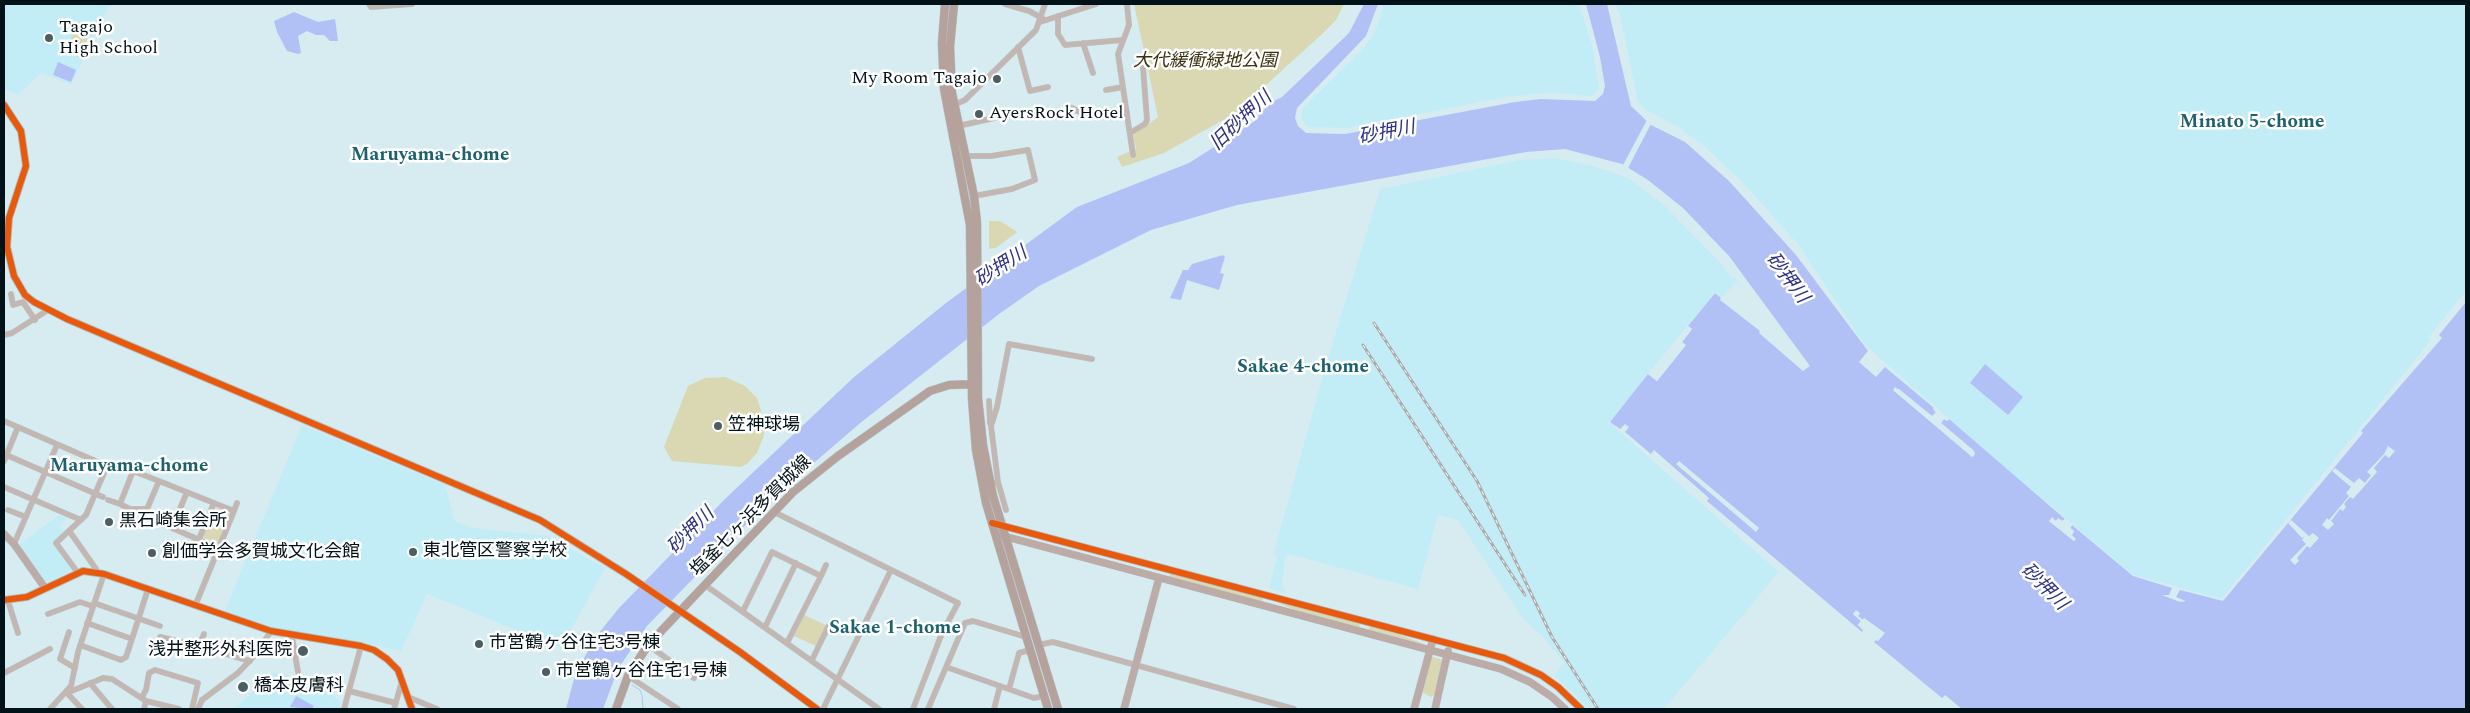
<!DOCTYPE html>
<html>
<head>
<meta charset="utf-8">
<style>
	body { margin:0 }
	#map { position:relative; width:2470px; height:713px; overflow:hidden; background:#d6ecf1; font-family:Spectral,serif }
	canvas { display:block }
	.frame { position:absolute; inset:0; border:5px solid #001117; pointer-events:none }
</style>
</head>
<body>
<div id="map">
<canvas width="2470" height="713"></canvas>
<div class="frame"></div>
</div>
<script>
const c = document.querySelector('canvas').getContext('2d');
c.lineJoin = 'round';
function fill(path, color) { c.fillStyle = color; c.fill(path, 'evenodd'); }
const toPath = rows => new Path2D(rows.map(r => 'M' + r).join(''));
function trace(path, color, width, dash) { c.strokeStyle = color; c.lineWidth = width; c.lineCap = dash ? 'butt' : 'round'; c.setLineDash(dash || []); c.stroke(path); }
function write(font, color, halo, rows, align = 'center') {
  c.font = font + ' Spectral,"Noto Sans JP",serif'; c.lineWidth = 5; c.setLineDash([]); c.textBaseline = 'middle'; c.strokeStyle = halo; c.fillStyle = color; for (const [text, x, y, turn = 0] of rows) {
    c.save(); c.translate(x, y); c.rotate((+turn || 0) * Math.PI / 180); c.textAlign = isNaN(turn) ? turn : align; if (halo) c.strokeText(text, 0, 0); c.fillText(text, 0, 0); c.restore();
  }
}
fill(toPath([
	[4,4,110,4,71,85,42,73,18,95,4,89],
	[1384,4,1579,4,1592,45,1599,90,1590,96,1551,93,1506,97,1347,128,1308,127,1301,119,1303,108,1365,47,1376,29],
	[1615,4,2466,4,2466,291,2428,338,2431,340,2222,599,2133,575,1983,449,1864,344,1798,244,1742,182,1704,146,1681,129,1642,107,1638,102,1620,15],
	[1556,158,1593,166,1628,178,1663,204,1722,264,1732,279,1734,277,1738,281,1722,297,1715,292,1609,422,1779,572,1664,709,1589,709,1554,675,1564,663,1544,638,1524,620,1458,520,1438,515,1418,589,1289,554,1285,558,1282,585,1286,593,1269,588,1277,557,1273,555,1328,358,1380,189,1519,160],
	[302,425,445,485,455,521,472,528,548,536,605,568,561,648,427,594,401,651,361,642,281,629,227,613,226,608],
	[60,514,68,517,59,526,65,532,55,543,72,569,50,582,41,580,18,545],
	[275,672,317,683,341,702,339,709,234,709]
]), '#c2edf7');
fill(toPath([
	[1134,4,1344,4,1336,20,1321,35,1234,114,1164,153,1122,167,1117,157,1136,149,1133,135,1158,117],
	[78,22,95,28,92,36,75,30],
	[73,33,90,40,87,48,70,41],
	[69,44,86,51,83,59,66,52],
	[989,221,1000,221,1017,232,996,248,989,249],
	[725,377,745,386,757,398,763,418,764,435,757,453,747,464,741,467,672,461,664,447,688,386,705,378],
	[218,508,229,513,230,516,219,542,216,543,204,538,203,535,214,509],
	[1171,573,1261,597,1263,600,1260,602,1169,577],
	[1276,602,1359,623,1360,626,1359,628,1302,613],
	[804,615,826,625,816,646,794,636],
	[1370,626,1395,633,1427,645,1368,630],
	[1430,656,1443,660,1435,694,1431,697,1422,692]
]), '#d9d8b2');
fill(toPath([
	[1364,4,1378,4,1366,36,1297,108,1295,118,1298,126,1306,133,1345,134,1515,102,1541,99,1595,101,1603,94,1605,86,1600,57,1586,4,1607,4,1631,106,1651,125,1685,142,1729,181,1796,255,1868,351,1859,362,1876,377,1885,367,1934,408,1933,409,1936,412,1933,417,1899,389,1893,390,1972,457,1973,450,1941,423,1944,419,1947,421,1949,419,2065,519,2062,521,2058,518,2056,521,2049,521,2074,541,2072,535,2074,531,2070,528,2072,525,2133,576,2172,588,2169,595,2162,595,2180,602,2186,601,2176,597,2180,590,2223,601,2363,433,2361,431,2442,338,2439,335,2466,302,2466,709,1962,709,1945,695,1942,698,1874,642,1876,640,1878,641,1884,633,1864,618,1863,620,1858,616,1860,613,1853,614,1861,621,1858,625,1863,630,1862,632,1707,501,1709,498,1654,450,1651,454,1625,432,1629,427,1625,424,1620,429,1610,422,1648,374,1657,381,1685,346,1682,342,1692,329,1688,326,1715,293,1721,298,1720,300,1760,331,1759,333,1803,371,1810,366,1729,256,1683,208,1648,180,1622,164,1565,149,1526,152,1237,205,1151,230,1039,286,999,314,859,424,765,505,647,626,618,669,603,709,566,709,574,679,584,658,598,634,619,608,725,499,853,378,946,303,1077,207,1189,163,1258,119,1259,114,1274,101,1282,97,1349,33],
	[294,12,318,22,335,19,338,41,330,41,324,35,316,35,307,31,298,36,301,53,298,54,287,51,277,32,274,21],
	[58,62,76,70,71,82,53,75],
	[1223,255,1225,257,1220,273,1224,274,1219,290,1187,280,1181,300,1170,298,1183,270,1188,270,1192,264],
	[1985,364,2023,397,2008,415,1970,383],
	[296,696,314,706,312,709,290,707]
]), '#b1c1f6');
fill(toPath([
	[1648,118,1652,122,1627,170,1622,167],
	[1688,326,1692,329,1682,342,1686,345,1657,381,1648,374,1650,372,1656,377,1682,346,1679,341,1689,329,1686,327],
	[1895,387,1932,416,1936,412,1933,409,1934,408,1938,411,1934,418,1931,419,1899,392,1970,452,1938,424,1943,416,1949,419,1947,421,1944,419,1941,423,1974,451,1975,454,1973,457,1893,390],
	[2388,446,2395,451,2389,458,2385,455,2374,468,2377,472,2353,499,2350,497,2344,504,2346,507,2343,511,2340,509,2331,521,2334,524,2328,530,2322,525,2327,518,2329,520,2349,496,2346,493,2351,487,2332,471,2335,468,2354,483,2359,478,2365,483,2371,475,2367,472,2384,454],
	[1679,461,1759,528,1756,532,1676,464],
	[2052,517,2056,521,2058,519,2062,521,2065,519,2067,520,2063,524,2058,521,2056,523,2069,534,2071,532,2068,527,2070,523,2072,525,2070,528,2074,531,2072,535,2076,539,2074,541,2049,521],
	[2291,520,2309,536,2313,533,2319,538,2310,548,2307,546,2297,558,2299,561,2295,565,2290,560,2306,544,2302,540,2304,537,2302,538,2288,523],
	[1856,610,1860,613,1858,616,1862,620,1864,618,1885,633,1878,641,1874,638,1878,638,1881,634,1865,621,1861,625,1865,631,1858,625,1861,621,1853,614]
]), '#d6ecf1');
trace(toPath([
	[632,685,640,690,642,695,643,709]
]), '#b1c1f6', 1);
const street = toPath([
	[369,4,371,7,412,4],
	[1005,4,1029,11,1042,18],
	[1127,4,1129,25,1118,54,1133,155],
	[1058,16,1058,34,1065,45,1123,40],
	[1040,22,1096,4],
	[1083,43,1093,73],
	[1018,47,1030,91,1048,87],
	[1106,90,1123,87],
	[952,106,965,100,1036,30,1045,4],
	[1072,108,1082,113,1096,116,1127,112],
	[958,126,1022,112],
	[1130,133,1145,124,1147,120,1143,67],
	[966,156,991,156,1028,150,1035,180,1012,189,974,196],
	[11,294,13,305,23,302,35,320],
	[4,335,12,333,48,310],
	[989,401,990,423],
	[4,421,107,466,86,515,56,543,78,573],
	[4,454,103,497],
	[4,461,18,427],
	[159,481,147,509,130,509,120,504,133,471,159,481,234,511,195,606],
	[998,482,1006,510],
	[990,483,998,482,991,426,997,407,1009,344,1092,359],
	[4,487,81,520],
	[187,492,172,528,218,548],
	[108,500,120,504],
	[8,510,26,517],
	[234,511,237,503],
	[774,512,958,603,942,633,913,709],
	[150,519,172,528],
	[70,532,96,569,96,572],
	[199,539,214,503],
	[14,544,57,445],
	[821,576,826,565],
	[705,585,879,709],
	[8,601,18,633],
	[94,603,160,626],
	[743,611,772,552,821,576,787,643],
	[48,614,80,602,92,606],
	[87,623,132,639,148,589],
	[765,627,796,563],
	[69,632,60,659,75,668],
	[204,634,199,646,250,661],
	[292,636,298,672],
	[160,637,199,646],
	[80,645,121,660,126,657,132,639],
	[648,645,694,678],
	[1038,645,1053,642,1294,709],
	[812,660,828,627],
	[946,667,1034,698,1044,696],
	[4,673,50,649],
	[628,676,678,709],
	[90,683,112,709],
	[1009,689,1019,653,1030,650],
	[349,691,396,703],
	[142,697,146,690,149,673,155,670,198,683,192,709],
	[408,697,437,709],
	[50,709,71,686,78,652,104,574],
	[82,709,67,693,103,678,112,679,146,701,179,709],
	[144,709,146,701],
	[198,709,202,700,238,673,256,654,271,631],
	[344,709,361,646],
	[394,709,402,681],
	[823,709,891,570],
	[928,709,965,623,973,621,1026,637],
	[994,709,1000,686]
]);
const secondary = toPath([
	[4,105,21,131,26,166,9,218,7,247,14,276,25,295,34,302,67,319,540,520,626,574,740,652,817,709],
	[992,523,1504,658,1541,675,1558,687,1581,709],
	[4,534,14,544,45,588],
	[996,534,1501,669,1530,682,1552,697,1565,709],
	[4,600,27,597,83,571,104,574,271,631,361,646,374,650,387,659,398,670,412,709],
	[1124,709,1159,578],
	[1414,709,1433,639],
	[1435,709,1448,651]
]);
const primary = toPath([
	[945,4,942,43,944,89,970,225,972,399,976,450,986,503,1048,709],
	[954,4,950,47,952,93,974,196,977,223,978,398,983,445,993,496,1058,709],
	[616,709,628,676,648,645,793,492,838,456,930,391,949,385,976,384]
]);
trace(street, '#b6c7cc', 6);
trace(secondary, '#b6c7cc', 8);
trace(primary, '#b6c7cc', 9);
trace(street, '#c4b6b1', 5);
trace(secondary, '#bcaba6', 7);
trace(primary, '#b6a29d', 8);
const rail = toPath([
	[1374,323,1477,481,1552,637,1598,709],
	[1363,345,1525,595]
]);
trace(rail, '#acabab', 3);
trace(rail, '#fff', 1, [4]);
trace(toPath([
	[4,105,21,131,26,166,9,218,7,247,14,276,25,295,34,302,67,319,540,520,626,574,740,652,817,709],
	[992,523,1504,658,1541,675,1558,687,1581,709],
	[4,600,27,597,83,571,104,574,271,631,361,646,374,650,387,659,398,670,412,709]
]), '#e8590c', 6);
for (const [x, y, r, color] of [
	[49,38,5,"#4b5e63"],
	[997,79,5,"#4b5e63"],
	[979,114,5,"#4b5e63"],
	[718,426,5,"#4b5e63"],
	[109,522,5,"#4b5e63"],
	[413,552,5,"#4b5e63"],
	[152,553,5,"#4b5e63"],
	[479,644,5,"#4b5e63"],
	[303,651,6,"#4b5e63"],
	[546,672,5,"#4b5e63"],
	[243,687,6,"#4b5e63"]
]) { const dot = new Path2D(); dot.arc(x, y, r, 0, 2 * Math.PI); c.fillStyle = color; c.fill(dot); trace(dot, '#fff', 2); }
write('18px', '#001117', '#fff', [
	["Tagajo",59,28],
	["High School",59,49],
	["My Room Tagajo",987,79,"right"],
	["AyersRock Hotel",989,114],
	["笠神球場",728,426],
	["黒石崎集会所",119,522],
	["東北管区警察学校",423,552],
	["創価学会多賀城文化会館",162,553],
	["市営鶴ヶ谷住宅3号棟",489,644],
	["浅井整形外科医院",292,651,"right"],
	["市営鶴ヶ谷住宅1号棟",556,672],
	["橋本皮膚科",254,687]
], 'left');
write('italic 18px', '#3a310c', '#fff', [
	["大代緩衝緑地公園",1205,62]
]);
write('18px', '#001117', '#fff', [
	["塩釜七ヶ浜多賀城線",752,517,-45]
]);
write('italic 19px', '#2d3083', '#fff', [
	["旧砂押川",1242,122,-43],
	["砂押川",1387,134,-11],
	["砂押川",1002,268,-33],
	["砂押川",1786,279,53],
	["砂押川",692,532,-45],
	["砂押川",2043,588,45]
]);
write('bold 19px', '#1c616f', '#fff', [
	["Minato 5-chome",2252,123],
	["Maruyama-chome",430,156],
	["Sakae 4-chome",1303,368],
	["Maruyama-chome",129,467],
	["Sakae 1-chome",895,629]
]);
</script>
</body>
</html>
